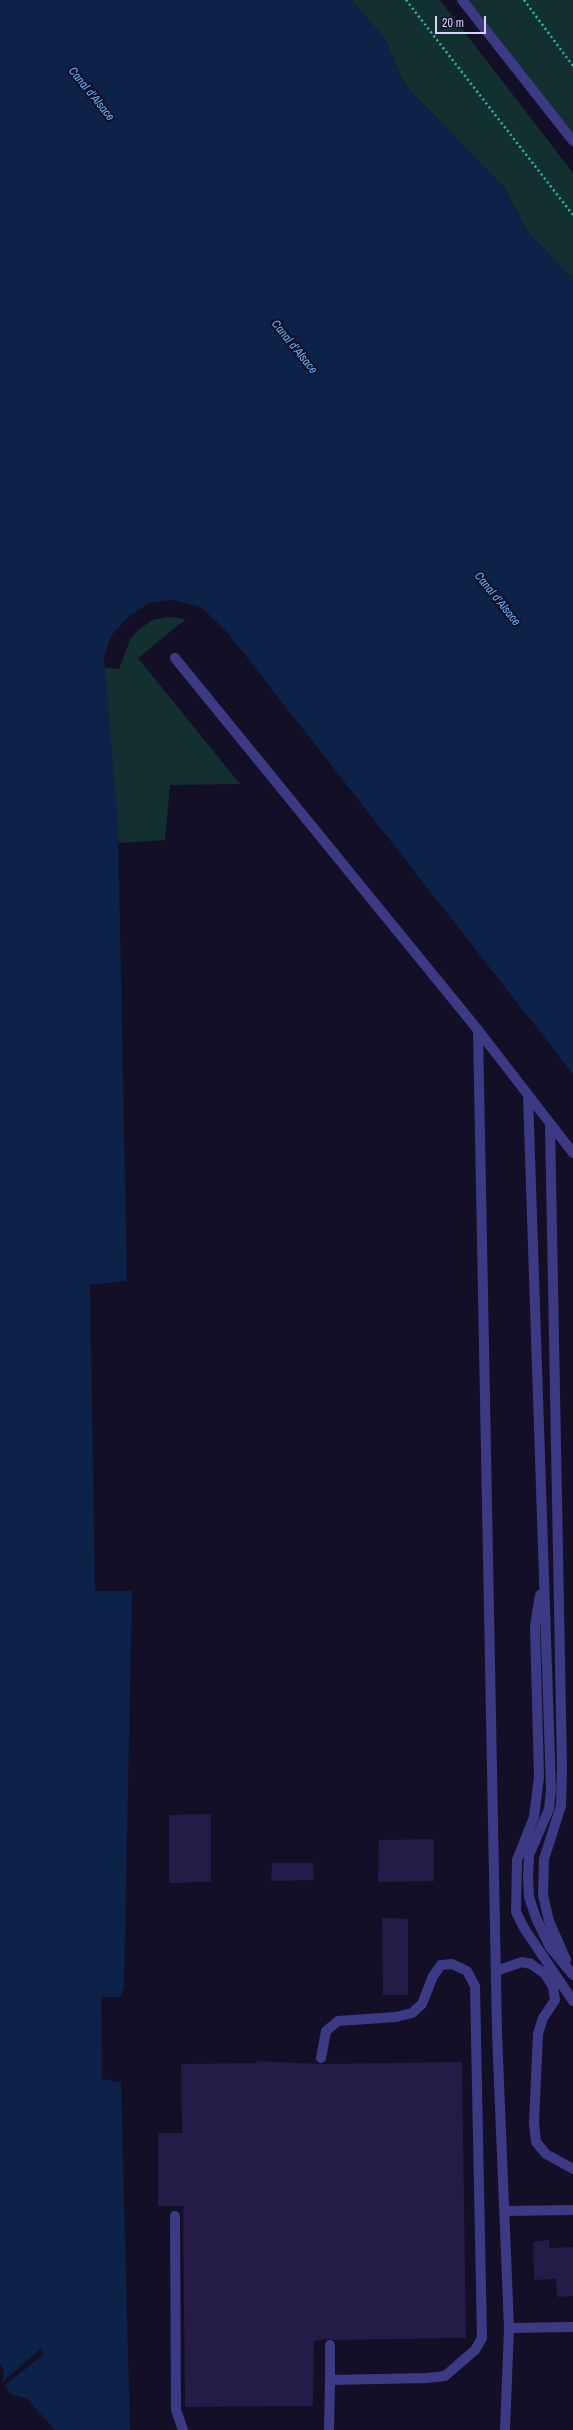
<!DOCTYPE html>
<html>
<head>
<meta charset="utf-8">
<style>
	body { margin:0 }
	#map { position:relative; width:573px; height:2430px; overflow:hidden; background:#130f26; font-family:"Archivo Narrow",sans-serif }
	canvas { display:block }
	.scale { position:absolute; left:435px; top:16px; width:51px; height:18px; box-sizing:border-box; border:2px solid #d9d4ff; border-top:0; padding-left:5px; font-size:12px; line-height:14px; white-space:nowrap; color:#d9d4ff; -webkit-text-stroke:3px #130f26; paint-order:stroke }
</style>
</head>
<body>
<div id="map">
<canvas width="573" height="2430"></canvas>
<div class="scale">20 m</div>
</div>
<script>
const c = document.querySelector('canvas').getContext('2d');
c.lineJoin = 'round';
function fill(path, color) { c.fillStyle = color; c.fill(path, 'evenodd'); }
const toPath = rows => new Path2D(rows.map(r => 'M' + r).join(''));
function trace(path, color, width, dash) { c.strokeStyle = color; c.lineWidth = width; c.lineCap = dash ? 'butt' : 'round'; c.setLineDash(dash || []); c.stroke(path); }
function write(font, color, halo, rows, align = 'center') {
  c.font = font + ' "Archivo Narrow",sans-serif'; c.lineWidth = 4; c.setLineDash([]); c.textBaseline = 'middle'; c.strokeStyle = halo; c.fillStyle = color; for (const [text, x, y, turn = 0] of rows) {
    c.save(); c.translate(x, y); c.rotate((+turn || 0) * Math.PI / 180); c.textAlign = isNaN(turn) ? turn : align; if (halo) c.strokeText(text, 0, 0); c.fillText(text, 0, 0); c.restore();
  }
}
fill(toPath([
	[351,0,440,0,573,173,573,280,527,231,505,189,405,85,385,39],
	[464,0,573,0,573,143],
	[168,617,186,619,138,658,240,784,170,785,165,840,119,843,104,668,119,669,130,640,138,630,152,620]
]), '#12302f');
fill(toPath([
	[0,0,351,0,385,39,405,85,505,189,527,231,573,280,573,1074,227,632,201,607,174,600,149,603,126,619,111,636,104,658,118,824,127,1281,90,1285,95,1591,132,1591,124,1986,121,1997,101,1997,102,2079,121,2082,130,2430,55,2430,26,2398,12,2395,2,2383,4,2369,0,2364]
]), '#0c2248');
fill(toPath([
	[40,2349,44,2354,3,2387,1,2385,6,2379]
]), '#130f26');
fill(toPath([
	[211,1814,211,1882,169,1883,169,1815],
	[434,1839,434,1881,378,1882,379,1840],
	[272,1863,313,1863,314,1880,271,1881],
	[382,1918,408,1919,408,1995,383,1995],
	[257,2061,320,2064,462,2062,466,2338,334,2340,330,2339,314,2341,313,2406,185,2407,183,2206,158,2206,158,2133,182,2133,181,2064,257,2063],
	[549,2240,549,2248,573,2247,573,2296,557,2297,556,2279,534,2280,533,2242]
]), '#241b47');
trace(toPath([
	[406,0,573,215],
	[524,0,573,66]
]), '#2fb8b0', 2.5, [2, 3]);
trace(toPath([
	[462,0,573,141],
	[175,658,478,1030,497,2033,509,2328,505,2430],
	[478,1030,573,1153],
	[528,1096,551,1789,549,1809,529,1855,528,1878,529,1897,536,1918,550,1947,573,1975],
	[550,1124,562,1768,561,1806,544,1859,543,1895,549,1921,566,1960],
	[540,1595,535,1626,539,1777,534,1817,517,1860,516,1912,524,1928,573,2001],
	[496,1971,522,1962,531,1964,545,1974,553,1987,555,2000,543,2018,538,2034,534,2123,536,2142,546,2154,573,2169],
	[321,2058,326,2031,338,2021,396,2017,412,2013,422,2004,433,1976,441,1965,452,1964,467,1971,475,1986,482,2338,475,2350,445,2376,427,2378,330,2380,329,2430],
	[505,2211,573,2210],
	[175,2216,176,2410,183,2430],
	[509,2328,573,2327],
	[330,2345,330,2380]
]), '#3d3a85', 10);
write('italic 12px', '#62b6ff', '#130f26', [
	["Canal d'Alsace",91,94,51],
	["Canal d'Alsace",294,347,51],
	["Canal d'Alsace",497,599,51]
]);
</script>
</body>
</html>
